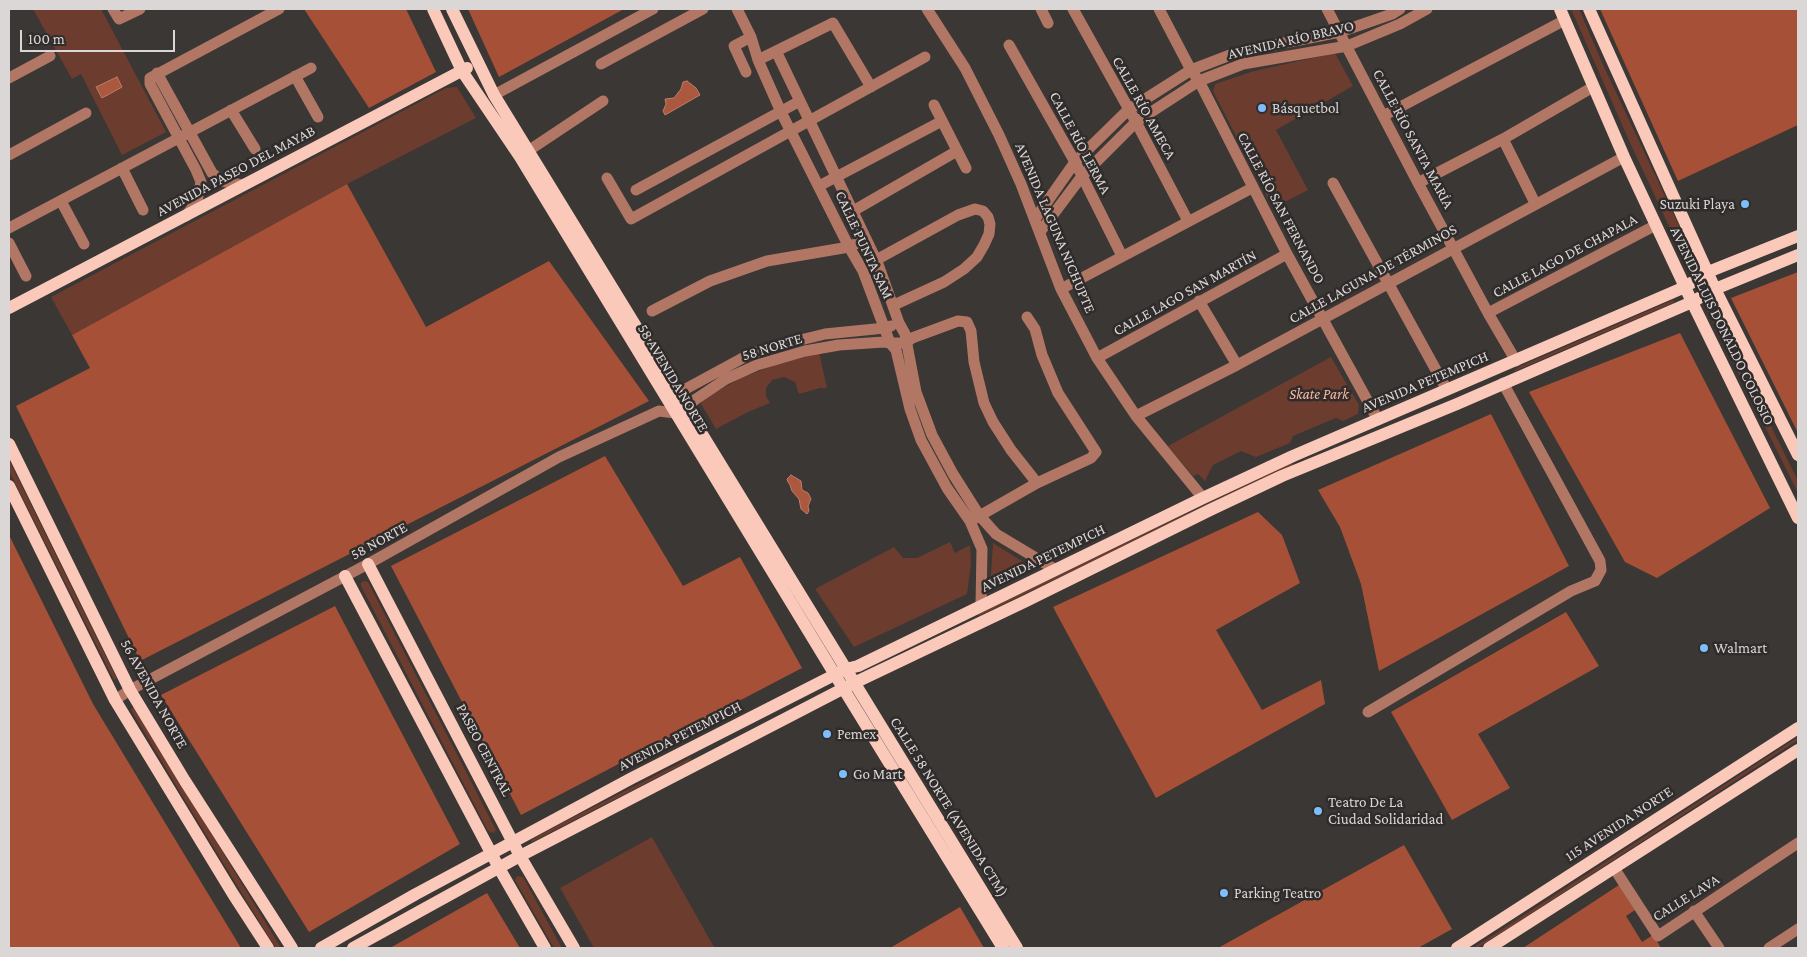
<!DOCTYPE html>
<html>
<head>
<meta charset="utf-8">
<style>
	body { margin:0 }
	#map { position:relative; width:1807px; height:957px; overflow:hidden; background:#3a3735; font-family:"Crimson Pro",serif }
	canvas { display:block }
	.frame { position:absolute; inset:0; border:10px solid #dad7d6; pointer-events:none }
	.scale { position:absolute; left:20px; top:30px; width:155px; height:22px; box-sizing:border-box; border:2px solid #dad7d6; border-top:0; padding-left:6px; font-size:15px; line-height:18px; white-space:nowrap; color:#dad7d6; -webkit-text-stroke:4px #302c2b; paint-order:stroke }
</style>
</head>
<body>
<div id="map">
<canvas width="1807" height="957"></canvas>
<div class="frame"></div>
<div class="scale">100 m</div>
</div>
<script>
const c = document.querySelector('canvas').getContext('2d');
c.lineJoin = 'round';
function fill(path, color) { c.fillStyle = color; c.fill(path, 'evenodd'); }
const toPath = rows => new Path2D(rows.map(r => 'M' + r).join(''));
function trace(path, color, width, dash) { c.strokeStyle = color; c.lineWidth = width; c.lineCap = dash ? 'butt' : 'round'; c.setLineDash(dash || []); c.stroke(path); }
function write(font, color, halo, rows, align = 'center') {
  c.font = font + ' "Crimson Pro",serif'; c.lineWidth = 5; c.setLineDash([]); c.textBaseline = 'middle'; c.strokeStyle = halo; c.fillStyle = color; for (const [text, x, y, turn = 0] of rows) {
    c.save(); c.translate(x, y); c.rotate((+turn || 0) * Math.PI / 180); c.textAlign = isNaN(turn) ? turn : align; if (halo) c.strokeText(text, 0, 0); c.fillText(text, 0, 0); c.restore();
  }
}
fill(toPath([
	[33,9,101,9,166,132,122,155,81,74,72,79],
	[1571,9,1579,9,1604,67,1698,266,1689,269,1631,145],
	[1335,53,1353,86,1276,130,1308,190,1273,208,1213,91,1215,84,1254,71],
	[457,87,476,118,347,184,72,335,51,297,446,88],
	[1673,300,1674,301,1673,303,1515,371,1514,370,1521,366],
	[1708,308,1711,309,1731,345,1798,481,1798,493,1707,310],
	[819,352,827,388,820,388,799,394,795,382,784,377,772,380,766,388,766,396,770,403,748,412,716,429,701,404,703,399,741,378,777,364],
	[1331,357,1359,405,1358,414,1343,421,1336,418,1293,436,1290,443,1256,457,1241,451,1213,465,1205,481,1198,474,1193,476,1168,446],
	[9,460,117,679,114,680,9,471],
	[1292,463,1293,465,979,616,978,614],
	[950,542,955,553,970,545,971,563,967,594,854,647,815,589,894,547,903,558,917,558],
	[993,543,1033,568,990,589],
	[364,581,368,582,496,830,494,833,488,831,361,586,361,583],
	[132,708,135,708,281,948,276,948,273,944,195,817,131,710],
	[1798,737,1798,740,1509,928,1477,948,1473,948],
	[690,758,691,760,532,842,531,840,562,823],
	[652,837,714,947,711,948,594,948,560,888],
	[517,876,523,877,562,948,554,948,515,880]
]), '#6c3c2e');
fill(toPath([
	[304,9,406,9,436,72,369,108],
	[468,9,624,9,499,77],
	[1600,9,1798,9,1798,125,1678,181],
	[347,184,426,327,549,261,649,401,140,661,16,406,90,368,72,335],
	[1798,272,1798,433,1731,298],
	[1680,333,1770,508,1657,578,1625,562,1529,392],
	[1491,414,1569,566,1379,671,1361,584,1340,527,1318,490],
	[605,456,683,586,740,557,802,668,521,815,391,566],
	[1258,512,1282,535,1300,583,1216,630,1262,710,1321,680,1325,704,1156,798,1053,607],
	[9,535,93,704,241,948,9,948],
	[335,606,460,844,309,932,161,695],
	[1566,612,1599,666,1478,734,1510,788,1452,820,1391,712],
	[1404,845,1452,929,1418,948,1218,948],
	[1619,885,1635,910,1626,916,1642,942,1653,935,1661,948,1523,948],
	[487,893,520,948,390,948],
	[960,907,984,948,890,948]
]), '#a65137');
const water = toPath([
	[117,77,122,87,102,98,96,87,117,77],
	[687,81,696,88,700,95,665,115,663,111,666,104,665,99,674,98,681,89,683,82,687,81],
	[791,475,801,481,802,490,808,493,811,499,808,506,809,511,807,514,801,509,799,499,792,491,790,485,788,482,787,479,791,475]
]);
fill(water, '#ac583e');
trace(water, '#ba7e6c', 1);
trace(toPath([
	[113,9,119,19,140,9],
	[737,9,751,37,758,60,781,112,849,247,863,271,890,343,896,350,910,409,921,440,947,488,970,521,982,549,981,605],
	[927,9,965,68,999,135,1021,184,1061,289,1097,358,1136,416,1203,498],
	[1041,9,1048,23],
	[1073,9,1136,122,1188,221],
	[1159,9,1191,70,1199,81,1287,254,1378,420],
	[1327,9,1418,183,1488,313,1516,361],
	[1009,45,1075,162,1122,256],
	[776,51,878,264,899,323,905,334,916,392,932,435,953,474,979,515,996,534,1056,570],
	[758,60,833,23,871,87],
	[601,64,703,9],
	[746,72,734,46,751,37],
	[157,73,212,173,222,181,242,185],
	[295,76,318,117],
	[9,78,50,56],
	[494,95,653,9],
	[934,105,966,168],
	[231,110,255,149],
	[1383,116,1565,20],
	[1503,139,1535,203],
	[528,151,603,101],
	[9,155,86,113],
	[122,168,143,210],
	[607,178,631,219,925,57],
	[1333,183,1447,390],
	[1418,183,1503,139,1593,87],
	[819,186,942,121],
	[636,190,800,101],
	[61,201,84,244],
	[853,211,957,151],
	[186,216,197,201,201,182,196,170,150,84,150,78,279,9],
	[1035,219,1075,162,1128,110,1191,70,1238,52,1340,32,1392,14,1400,9],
	[9,228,311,68],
	[1040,232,1082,176,1136,122,1199,81,1243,64,1347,46,1400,24,1427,9],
	[9,243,26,276],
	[876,260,958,215,975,209,983,211,988,217,990,224,989,234,984,245,977,257,964,269,944,282,894,305],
	[1061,289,1252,188],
	[1199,301,1237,365],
	[652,311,710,281,767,261,849,247,866,239],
	[1488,313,1656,225],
	[1097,358,1287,254],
	[669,398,750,354,776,346,825,334,885,328,891,326],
	[1136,416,1237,365,1624,157],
	[974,519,1037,483,1091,458,1096,452,1058,393,1042,355,1035,329,1027,317],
	[115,700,130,690,368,564,559,457,659,411,675,413,685,408,696,399,726,379,757,365,805,351,839,345,884,342,890,343,906,343,912,338,958,321,967,322,971,331,974,362,984,403,993,422,1011,450,1037,483],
	[1368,712,1571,591,1595,581,1601,570,1600,561,1503,383],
	[1614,868,1658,936,1798,843],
	[1694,911,1719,948],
	[1769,948,1798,929]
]), '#b17664', 11);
trace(toPath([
	[433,9,462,71,520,157,843,688,1003,948],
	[452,9,494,95,1017,948],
	[1560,9,1624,157,1692,302,1798,518],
	[1589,9,1715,289,1798,455],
	[9,308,467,68],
	[9,444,130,690,185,781,292,948],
	[9,486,115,700,233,894,268,948],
	[368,564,520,856,574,948],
	[345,576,499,868,545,948],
	[321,948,416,894,632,778,846,669,858,666,1203,498,1293,456,1685,287,1708,272,1798,236],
	[353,948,520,856,854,683,1026,601,1210,510,1282,476,1457,404,1692,302,1715,289,1798,255],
	[1457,948,1798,728],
	[1489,948,1798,750]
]), '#fbc9ba', 12);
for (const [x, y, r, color] of [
	[1262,108,5,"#7ebdf9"],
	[1745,204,5,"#7ebdf9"],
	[1704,648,5,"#7ebdf9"],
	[827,734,5,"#7ebdf9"],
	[843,774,5,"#7ebdf9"],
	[1318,811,5,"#7ebdf9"],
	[1224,893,5,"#7ebdf9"]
]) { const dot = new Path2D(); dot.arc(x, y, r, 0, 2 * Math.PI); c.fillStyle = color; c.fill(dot); trace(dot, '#302c2b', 2); }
write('15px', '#dad7d6', '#302c2b', [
	["AVENIDA RÍO BRAVO",1291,40,-13],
	["CALLE RÍO AMECA",1144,108,61],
	["CALLE RÍO SANTA MARÍA",1413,139,62],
	["CALLE RÍO LERMA",1080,143,62],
	["AVENIDA PASEO DEL MAYAB",236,171,-28],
	["CALLE RÍO SAN FERNANDO",1281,208,62],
	["AVENIDA LAGUNA NICHUPTE",1055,228,67],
	["CALLE PUNTA SAM",864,245,65],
	["CALLE LAGO DE CHAPALA",1565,256,-28],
	["CALLE LAGUNA DE TÉRMINOS",1373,274,-29],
	["CALLE LAGO SAN MARTÍN",1185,293,-29],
	["AVENIDA LUIS DONALDO COLOSIO",1722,326,64],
	["58 NORTE",772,347,-17],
	["58 AVENIDA NORTE",673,378,59],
	["AVENIDA PETEMPICH",1425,382,-23],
	["58 NORTE",379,541,-29],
	["AVENIDA PETEMPICH",1043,558,-26],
	["56 AVENIDA NORTE",154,694,61],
	["AVENIDA PETEMPICH",680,736,-27],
	["PASEO CENTRAL",484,750,62],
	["CALLE 58 NORTE (AVENIDA CTM)",949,807,58],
	["115 AVENIDA NORTE",1619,824,-33],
	["CALLE LAVA",1686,898,-32]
]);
write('15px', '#dad7d6', '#302c2b', [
	["Básquetbol",1272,108],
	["Suzuki Playa",1735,204,"right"],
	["Walmart",1714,648],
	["Pemex",837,734],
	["Go Mart",853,774],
	["Teatro De La",1328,802],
	["Ciudad Solidaridad",1328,819],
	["Parking Teatro",1234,893]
], 'left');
write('italic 15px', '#feb7a1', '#302c2b', [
	["Skate Park",1319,394]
]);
</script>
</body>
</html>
